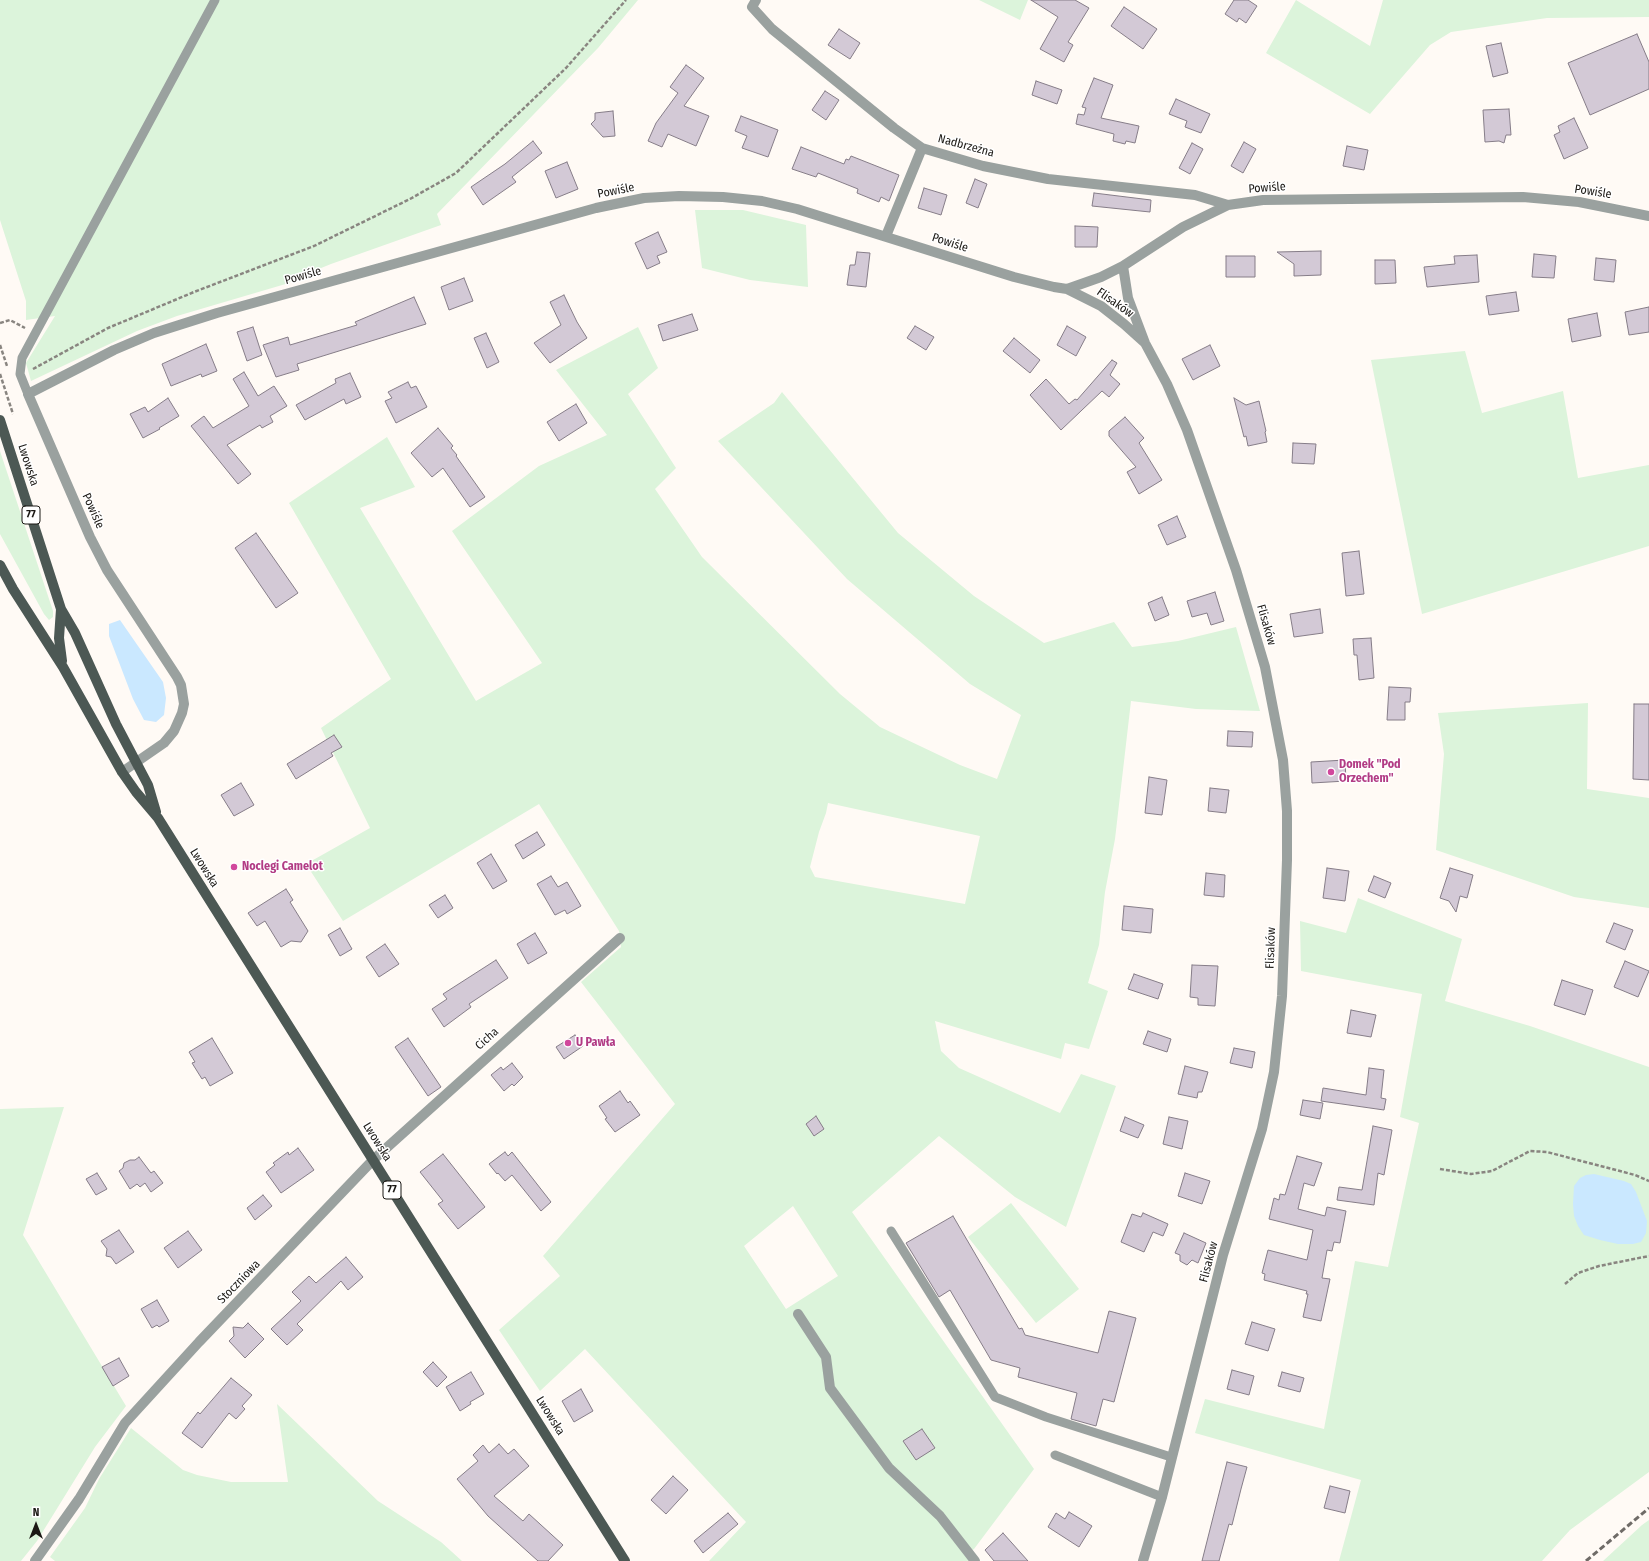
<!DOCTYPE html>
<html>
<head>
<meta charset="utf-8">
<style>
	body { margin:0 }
	#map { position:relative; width:1649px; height:1561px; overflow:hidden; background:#fffaf5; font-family:"Fira Sans Condensed",sans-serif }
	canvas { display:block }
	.north { position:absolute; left:16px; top:1505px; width:40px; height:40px; -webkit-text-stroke:3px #fff; paint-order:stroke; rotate:0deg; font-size:11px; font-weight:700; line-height:16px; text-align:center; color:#1b1814 }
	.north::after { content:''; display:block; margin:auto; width:14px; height:18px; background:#1b1814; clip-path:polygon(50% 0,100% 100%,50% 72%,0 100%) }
</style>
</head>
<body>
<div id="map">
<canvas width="1649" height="1561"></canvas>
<div class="north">N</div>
</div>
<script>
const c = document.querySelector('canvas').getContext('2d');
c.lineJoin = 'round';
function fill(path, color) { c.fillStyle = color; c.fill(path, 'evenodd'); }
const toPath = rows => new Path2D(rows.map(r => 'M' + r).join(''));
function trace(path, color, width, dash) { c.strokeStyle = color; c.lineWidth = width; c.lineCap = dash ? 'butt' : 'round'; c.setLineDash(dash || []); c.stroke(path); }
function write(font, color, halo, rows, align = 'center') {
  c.font = font + ' "Fira Sans Condensed",sans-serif'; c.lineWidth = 3; c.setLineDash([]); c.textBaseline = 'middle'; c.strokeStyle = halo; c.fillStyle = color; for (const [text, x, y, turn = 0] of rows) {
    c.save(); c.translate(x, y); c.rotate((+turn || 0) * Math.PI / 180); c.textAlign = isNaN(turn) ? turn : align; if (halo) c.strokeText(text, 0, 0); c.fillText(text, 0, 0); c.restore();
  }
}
fill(toPath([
	[0,0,638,0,598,48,437,214,441,225,331,264,294,279,289,283,177,316,137,331,31,381,26,363,55,316,26,320,26,301,0,220],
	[979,0,1028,0,1020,20],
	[1296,0,1370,46,1383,0,1649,0,1649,17,1547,18,1451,32,1430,45,1370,114,1266,53],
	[695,210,743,210,806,225,808,287,750,280,702,268],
	[638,327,658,368,628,394,676,468,655,489,702,557,840,694,880,727,960,765,997,779,1021,715,970,684,847,579,718,441,774,403,782,392,898,533,974,596,1044,643,1114,622,1132,647,1178,641,1236,627,1260,711,1196,709,1131,701,1115,839,1105,892,1099,945,1088,983,1108,991,1089,1049,1065,1043,1061,1059,935,1021,941,1051,959,1068,1060,1113,1081,1074,1116,1086,1066,1227,1015,1197,939,1136,852,1212,1034,1469,974,1549,966,1554,971,1561,709,1561,746,1522,585,1349,540,1391,499,1330,560,1276,543,1256,675,1104,581,982,621,947,619,931,539,804,343,921,306,864,370,828,321,728,391,679,289,503,387,437,415,487,360,508,476,701,542,663,452,531,539,466,607,435,556,370],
	[828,803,980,836,965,904,815,877,810,867,819,832,826,813],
	[793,1206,838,1276,786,1309,744,1246],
	[1465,351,1482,413,1563,391,1578,478,1649,465,1649,546,1422,614,1371,360],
	[0,451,53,611,53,617,49,620,44,614,0,534],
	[1588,703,1587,789,1649,798,1649,908,1574,897,1436,850,1444,754,1438,713],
	[1358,898,1462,939,1445,1001,1530,1026,1649,1067,1649,1472,1570,1530,1542,1561,1339,1561,1361,1480,1195,1433,1205,1399,1324,1429,1355,1261,1388,1267,1419,1123,1400,1117,1422,994,1301,971,1300,921,1346,933],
	[64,1107,23,1235,126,1406,95,1447,37,1541,21,1561,0,1561,0,1109],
	[1011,1203,1079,1289,1036,1323,968,1237],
	[277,1404,378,1501,441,1542,462,1561,55,1561,50,1557,85,1508,99,1479,131,1428,183,1470,197,1475,231,1482,288,1482],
	[1649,1520,1649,1561,1603,1561,1642,1525]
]), '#dcf4db');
fill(toPath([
	[120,620,163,682,166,698,164,715,156,722,144,720,133,699,109,636,109,624],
	[1594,1174,1624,1181,1631,1184,1636,1192,1647,1221,1646,1233,1641,1242,1633,1244,1618,1244,1600,1240,1584,1235,1578,1226,1574,1216,1573,1204,1574,1186,1580,1178,1586,1175]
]), '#cae8ff');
const building = toPath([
	[1031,0,1075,0,1089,8,1068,42,1073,45,1064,62,1040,49,1058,17,1031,0],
	[1234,0,1248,0,1257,6,1246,23,1239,18,1237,22,1225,14,1234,0],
	[1124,7,1157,29,1143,49,1111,26,1124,7],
	[839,29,860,43,850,59,828,45,839,29],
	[1637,34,1649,62,1649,89,1590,115,1568,63,1637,34],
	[1501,43,1508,73,1493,77,1486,46,1501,43],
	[686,65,704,78,684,106,709,116,696,146,668,134,662,147,648,141,656,123,678,93,670,87,686,65],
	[1094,78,1113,85,1101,118,1139,126,1135,143,1126,141,1125,144,1113,141,1114,134,1076,124,1078,114,1084,115,1086,108,1082,107,1094,78],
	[1036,81,1062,90,1057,104,1032,95,1036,81],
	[825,91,839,100,826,120,812,110,825,91],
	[1176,99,1210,114,1201,133,1185,127,1187,121,1169,114,1176,99],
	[1509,109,1511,135,1506,135,1504,143,1499,141,1485,142,1483,110,1509,109],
	[613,111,615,136,603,137,591,124,595,120,595,113,613,111],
	[741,116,778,130,768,157,742,148,747,136,735,131,741,116],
	[1574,118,1588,148,1564,159,1554,135,1560,132,1558,126,1574,118],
	[533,141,542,153,512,177,516,182,483,205,471,187,505,164,533,141],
	[1244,142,1256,149,1243,173,1231,166,1244,142],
	[1192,143,1203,149,1190,174,1179,168,1192,143],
	[1347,146,1368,150,1364,170,1343,166,1347,146],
	[801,147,844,164,846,159,849,160,851,156,899,175,889,201,881,197,879,202,857,193,858,189,818,173,816,177,792,169,801,147],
	[567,162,578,189,556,198,545,171,567,162],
	[975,179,987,184,978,208,966,203,975,179],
	[924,188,947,195,941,215,918,208,924,188],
	[1094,193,1151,200,1150,212,1092,206,1094,193],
	[1075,226,1098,227,1097,247,1075,247,1075,226],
	[658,232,667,252,657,256,660,263,647,269,635,243,658,232],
	[1321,251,1321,275,1294,276,1294,264,1277,252,1321,251],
	[857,252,870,253,866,287,847,285,850,265,855,265,857,252],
	[1534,254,1556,256,1554,278,1532,277,1534,254],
	[1477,255,1479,282,1427,287,1424,267,1455,264,1454,256,1477,255],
	[1226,256,1255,256,1255,277,1226,277,1226,256],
	[1596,258,1616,260,1614,282,1594,280,1596,258],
	[1375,260,1395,260,1396,283,1375,284,1375,260],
	[464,278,473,301,449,310,441,287,464,278],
	[1516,292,1519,311,1489,315,1486,296,1516,292],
	[564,295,577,322,587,338,550,363,534,343,561,325,550,302,564,295],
	[414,297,426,324,297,364,299,370,276,377,263,345,288,337,290,345,357,325,355,322,414,297],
	[1649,307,1649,332,1629,335,1625,312,1649,307],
	[1597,313,1601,336,1572,342,1568,319,1597,313],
	[692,314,698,330,663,341,658,325,692,314],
	[915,326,934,337,926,350,907,338,915,326],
	[1067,326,1086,337,1076,356,1057,345,1067,326],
	[253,327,262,355,247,361,237,332,253,327],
	[486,333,499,362,487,368,474,338,486,333],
	[1014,338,1040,360,1030,373,1003,351,1014,338],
	[206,344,217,371,202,377,201,374,171,386,162,364,206,344],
	[1210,345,1220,366,1193,380,1182,359,1210,345],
	[1112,360,1117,363,1110,375,1120,384,1109,397,1102,391,1061,430,1030,395,1046,379,1069,404,1075,399,1077,400,1112,360],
	[244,372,258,396,274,386,287,406,270,416,273,422,262,428,260,425,227,445,251,474,238,484,191,426,204,416,213,428,249,406,233,379,244,372],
	[350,373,361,397,346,404,344,399,305,420,296,405,336,383,335,379,350,373],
	[408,382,411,388,416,386,427,407,396,423,385,401,392,398,388,392,408,382],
	[168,398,179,416,159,428,160,429,143,438,130,414,145,407,148,412,168,398],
	[1234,398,1246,405,1259,401,1266,431,1265,432,1267,442,1248,446,1246,436,1244,437,1234,398],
	[576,404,587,423,559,441,547,422,576,404],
	[1125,417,1144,438,1139,443,1162,480,1139,494,1127,472,1136,467,1109,436,1109,431,1125,417],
	[438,428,453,446,451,448,457,455,456,456,485,497,470,507,443,468,432,477,411,453,438,428],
	[1293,443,1316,444,1314,464,1292,463,1293,443],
	[1177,516,1186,537,1167,545,1158,525,1177,516],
	[256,533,298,593,276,608,235,548,256,533],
	[1359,551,1364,594,1346,596,1342,553,1359,551],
	[1215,592,1224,621,1211,625,1207,613,1192,617,1187,601,1215,592],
	[1162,597,1169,615,1155,621,1148,603,1162,597],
	[1320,609,1323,633,1294,637,1290,614,1320,609],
	[1371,638,1374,678,1359,680,1357,655,1354,655,1353,639,1371,638],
	[1389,687,1411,688,1410,702,1405,702,1405,720,1387,720,1389,687],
	[1634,704,1649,704,1649,780,1633,779,1634,704],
	[1228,731,1253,732,1252,747,1227,746,1228,731],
	[334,735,342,747,331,753,333,756,296,779,287,764,334,735],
	[1345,760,1346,781,1312,783,1311,762,1345,760],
	[1149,777,1167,780,1162,815,1145,813,1149,777],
	[241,783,254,805,234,816,221,795,241,783],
	[1210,788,1229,790,1226,813,1208,811,1210,788],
	[537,832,545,845,523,859,515,845,537,832],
	[491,854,507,881,493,889,477,863,491,854],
	[1327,868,1349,871,1345,901,1323,898,1327,868],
	[1450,868,1473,875,1467,898,1460,896,1456,912,1449,901,1440,898,1450,868],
	[1206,873,1225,875,1224,897,1204,895,1206,873],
	[551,876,558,887,567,882,581,906,567,914,565,910,555,915,537,884,551,876],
	[1374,876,1391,883,1385,898,1368,891,1374,876],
	[286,889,293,900,290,902,308,931,301,942,291,941,281,947,265,921,257,926,248,913,286,889],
	[445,895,453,908,438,918,429,905,445,895],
	[1124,906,1153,909,1151,933,1122,930,1124,906],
	[1614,923,1633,930,1625,950,1606,942,1614,923],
	[340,928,352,949,340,956,328,935,340,928],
	[535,933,547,953,528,964,517,944,535,933],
	[385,944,399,964,379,977,366,957,385,944],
	[496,960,508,978,469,1004,471,1007,444,1027,432,1009,447,999,443,994,496,960],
	[1625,961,1649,971,1638,997,1614,987,1625,961],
	[1192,965,1218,966,1215,1006,1198,1005,1198,998,1190,997,1192,965],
	[1134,974,1163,984,1158,999,1128,989,1134,974],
	[1562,980,1593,990,1585,1015,1554,1005,1562,980],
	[1351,1010,1376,1015,1371,1037,1347,1033,1351,1010],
	[1148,1031,1171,1039,1167,1052,1143,1044,1148,1031],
	[575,1035,583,1046,564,1059,556,1047,575,1035],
	[212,1038,233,1073,210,1086,205,1077,202,1079,192,1063,195,1062,189,1052,212,1038],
	[408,1038,441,1087,428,1096,395,1047,408,1038],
	[1234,1048,1255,1052,1252,1068,1230,1063,1234,1048],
	[512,1063,523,1077,514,1086,512,1084,504,1091,491,1075,501,1067,503,1070,512,1063],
	[1185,1066,1208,1072,1202,1092,1198,1092,1197,1098,1178,1094,1185,1066],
	[1369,1068,1384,1070,1381,1098,1386,1099,1384,1110,1321,1101,1323,1088,1366,1095,1369,1068],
	[620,1091,628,1103,630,1101,640,1115,615,1132,605,1119,607,1118,599,1106,620,1091],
	[1303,1100,1323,1103,1320,1119,1300,1115,1303,1100],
	[816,1116,824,1129,814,1136,806,1124,816,1116],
	[1125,1117,1144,1125,1138,1138,1120,1131,1125,1117],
	[1169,1117,1188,1121,1182,1149,1163,1144,1169,1117],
	[1373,1126,1392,1130,1384,1175,1378,1173,1374,1205,1337,1200,1339,1187,1362,1190,1373,1126],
	[298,1148,314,1170,281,1193,266,1172,275,1165,273,1163,288,1152,289,1155,298,1148],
	[505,1152,508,1156,512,1152,551,1202,541,1211,512,1175,505,1181,498,1173,497,1174,489,1164,505,1152],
	[443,1154,485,1207,458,1229,438,1204,443,1201,420,1172,443,1154],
	[1297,1156,1322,1163,1314,1186,1304,1183,1298,1209,1325,1216,1327,1207,1346,1211,1340,1243,1334,1242,1332,1251,1327,1250,1322,1278,1330,1279,1321,1321,1303,1317,1308,1294,1306,1294,1307,1291,1264,1280,1265,1274,1262,1273,1268,1250,1307,1260,1313,1230,1269,1219,1274,1198,1279,1200,1280,1194,1285,1195,1297,1156],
	[139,1157,151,1173,154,1171,163,1183,151,1192,145,1183,140,1187,137,1184,130,1189,119,1171,123,1168,124,1163,130,1160,135,1160,139,1157],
	[97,1173,107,1189,96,1195,86,1179,97,1173],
	[1185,1173,1210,1181,1202,1204,1178,1196,1185,1173],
	[263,1195,272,1206,255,1220,247,1208,263,1195],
	[1143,1213,1168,1224,1163,1236,1153,1232,1144,1252,1121,1242,1132,1214,1141,1217,1143,1213],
	[953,1216,1019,1329,1022,1328,1025,1335,1098,1353,1109,1311,1136,1318,1114,1402,1103,1399,1096,1426,1071,1419,1077,1393,1018,1377,1020,1368,991,1360,950,1290,939,1297,906,1243,953,1216],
	[119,1230,134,1252,116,1264,111,1257,106,1256,107,1249,101,1241,119,1230],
	[188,1231,202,1250,178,1268,164,1248,188,1231],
	[1184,1233,1206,1243,1198,1263,1192,1260,1187,1265,1180,1261,1180,1255,1175,1253,1184,1233],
	[346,1257,363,1277,348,1290,341,1281,297,1324,303,1330,287,1345,271,1329,301,1301,292,1292,309,1276,316,1283,346,1257],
	[157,1300,169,1321,159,1327,157,1325,152,1328,141,1309,157,1300],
	[1252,1322,1275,1329,1268,1351,1245,1344,1252,1322],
	[248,1323,264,1339,245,1358,229,1341,234,1336,233,1327,243,1328,248,1323],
	[119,1358,129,1376,113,1386,102,1367,119,1358],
	[433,1362,447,1377,437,1387,423,1372,433,1362],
	[1232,1370,1254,1376,1249,1395,1227,1389,1232,1370],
	[471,1372,484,1394,470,1402,471,1404,460,1411,446,1387,471,1372],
	[1282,1372,1304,1378,1300,1392,1278,1386,1282,1372],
	[231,1378,252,1395,242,1406,245,1409,236,1419,229,1413,202,1448,182,1433,198,1412,200,1414,231,1378],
	[581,1389,593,1411,574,1422,562,1401,581,1389],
	[922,1429,935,1448,916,1460,903,1441,922,1429],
	[499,1444,508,1454,514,1449,529,1466,494,1496,523,1521,529,1514,563,1545,548,1561,538,1561,488,1516,457,1479,478,1461,473,1455,483,1445,489,1453,499,1444],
	[1227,1462,1247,1467,1241,1489,1232,1525,1229,1524,1219,1561,1202,1561,1227,1462],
	[673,1476,688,1490,666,1514,651,1500,673,1476],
	[1330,1486,1350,1491,1345,1513,1324,1508,1330,1486],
	[1069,1512,1092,1526,1079,1547,1048,1527,1056,1513,1065,1519,1069,1512],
	[728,1513,738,1524,703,1553,694,1541,728,1513],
	[1003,1533,1028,1561,994,1561,985,1550,1003,1533]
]);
fill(building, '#d3c9d6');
trace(building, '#867d88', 1);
trace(toPath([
	[0,323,10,320,25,328],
	[0,345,7,366],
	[33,369,108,328,194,292,314,246,410,199,456,173,566,68,626,0],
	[0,374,13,414],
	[1440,1169,1471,1174,1492,1171,1530,1151,1547,1152,1635,1175,1649,1181],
	[1565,1284,1578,1273,1599,1266,1649,1256]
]), '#898580', 2.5, [4, 2]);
trace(toPath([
	[28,394,20,374,22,358,215,0],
	[891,1231,995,1397,1046,1417,1171,1457],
	[1055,1455,1162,1497]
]), '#9aa19f', 9);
trace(toPath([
	[756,0,752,7,772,29,894,128,922,148,983,166,1048,179,1195,195,1228,205],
	[886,236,922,148],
	[1123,266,1128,298,1145,343,1167,384,1187,430,1236,570,1265,667,1283,760,1287,811,1287,860,1282,996,1274,1072,1262,1129,1223,1255,1162,1497,1143,1561],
	[1067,289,1101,306,1124,324,1144,342],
	[122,772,164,743,174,731,182,713,184,704,181,685,177,677,107,570,90,537,28,394,114,350,154,333,217,313,596,208,644,198,679,196,723,197,762,201,797,209,1014,277,1054,287,1067,289,1101,277,1123,266,1183,227,1228,205,1263,200,1523,197,1579,202,1649,216],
	[798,1314,826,1357,830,1388,889,1468,940,1516,975,1561],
	[35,1561,79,1499,125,1423,199,1342,373,1160,620,938]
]), '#9aa19f', 10);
trace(toPath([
	[0,420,61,609,75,633,116,724,148,785,156,812],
	[0,565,13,589,63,667,122,772,136,792,158,818,625,1561],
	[61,609,59,638,62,661]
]), '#4c5854', 10);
trace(toPath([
	[1586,1561,1649,1508]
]), '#6f6b67', 3, [6, 3]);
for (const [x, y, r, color] of [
	[1331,772,4,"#d1479c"],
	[234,867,4,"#d1479c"],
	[568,1043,4,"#d1479c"]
]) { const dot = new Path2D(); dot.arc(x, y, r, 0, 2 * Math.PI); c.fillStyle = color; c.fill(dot); trace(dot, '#fff', 1.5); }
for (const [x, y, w] of [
	[31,515,18],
	[392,1190,18]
]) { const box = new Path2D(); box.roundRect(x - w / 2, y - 9, w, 18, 3); c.fillStyle = '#fff'; c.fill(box); trace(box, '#1b1814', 1); }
write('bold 11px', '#1b1814', null, [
	["77",31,515],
	["77",392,1190]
]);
write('12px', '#1b1814', '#fff', [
	["Nadbrzeżna",966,146,15],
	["Powiśle",1267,188,-4],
	["Powiśle",616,191,-11],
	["Powiśle",1593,192,9],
	["Powiśle",950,243,18],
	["Powiśle",303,276,-16],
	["Flisaków",1115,303,35],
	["Lwowska",28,465,72],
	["Powiśle",93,511,66],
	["Flisaków",1266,625,74],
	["Lwowska",204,868,58],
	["Flisaków",1271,948,-88],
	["Cicha",487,1039,-42],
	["Lwowska",377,1142,58],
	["Flisaków",1209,1262,-75],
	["Stoczniowa",239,1282,-46],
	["Lwowska",550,1416,58]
]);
write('bold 12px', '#b23c85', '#fff', [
	["Domek \"Pod",1339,765],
	["Orzechem\"",1339,779],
	["Noclegi Camelot",242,867],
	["U Pawła",576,1043]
], 'left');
</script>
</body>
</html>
